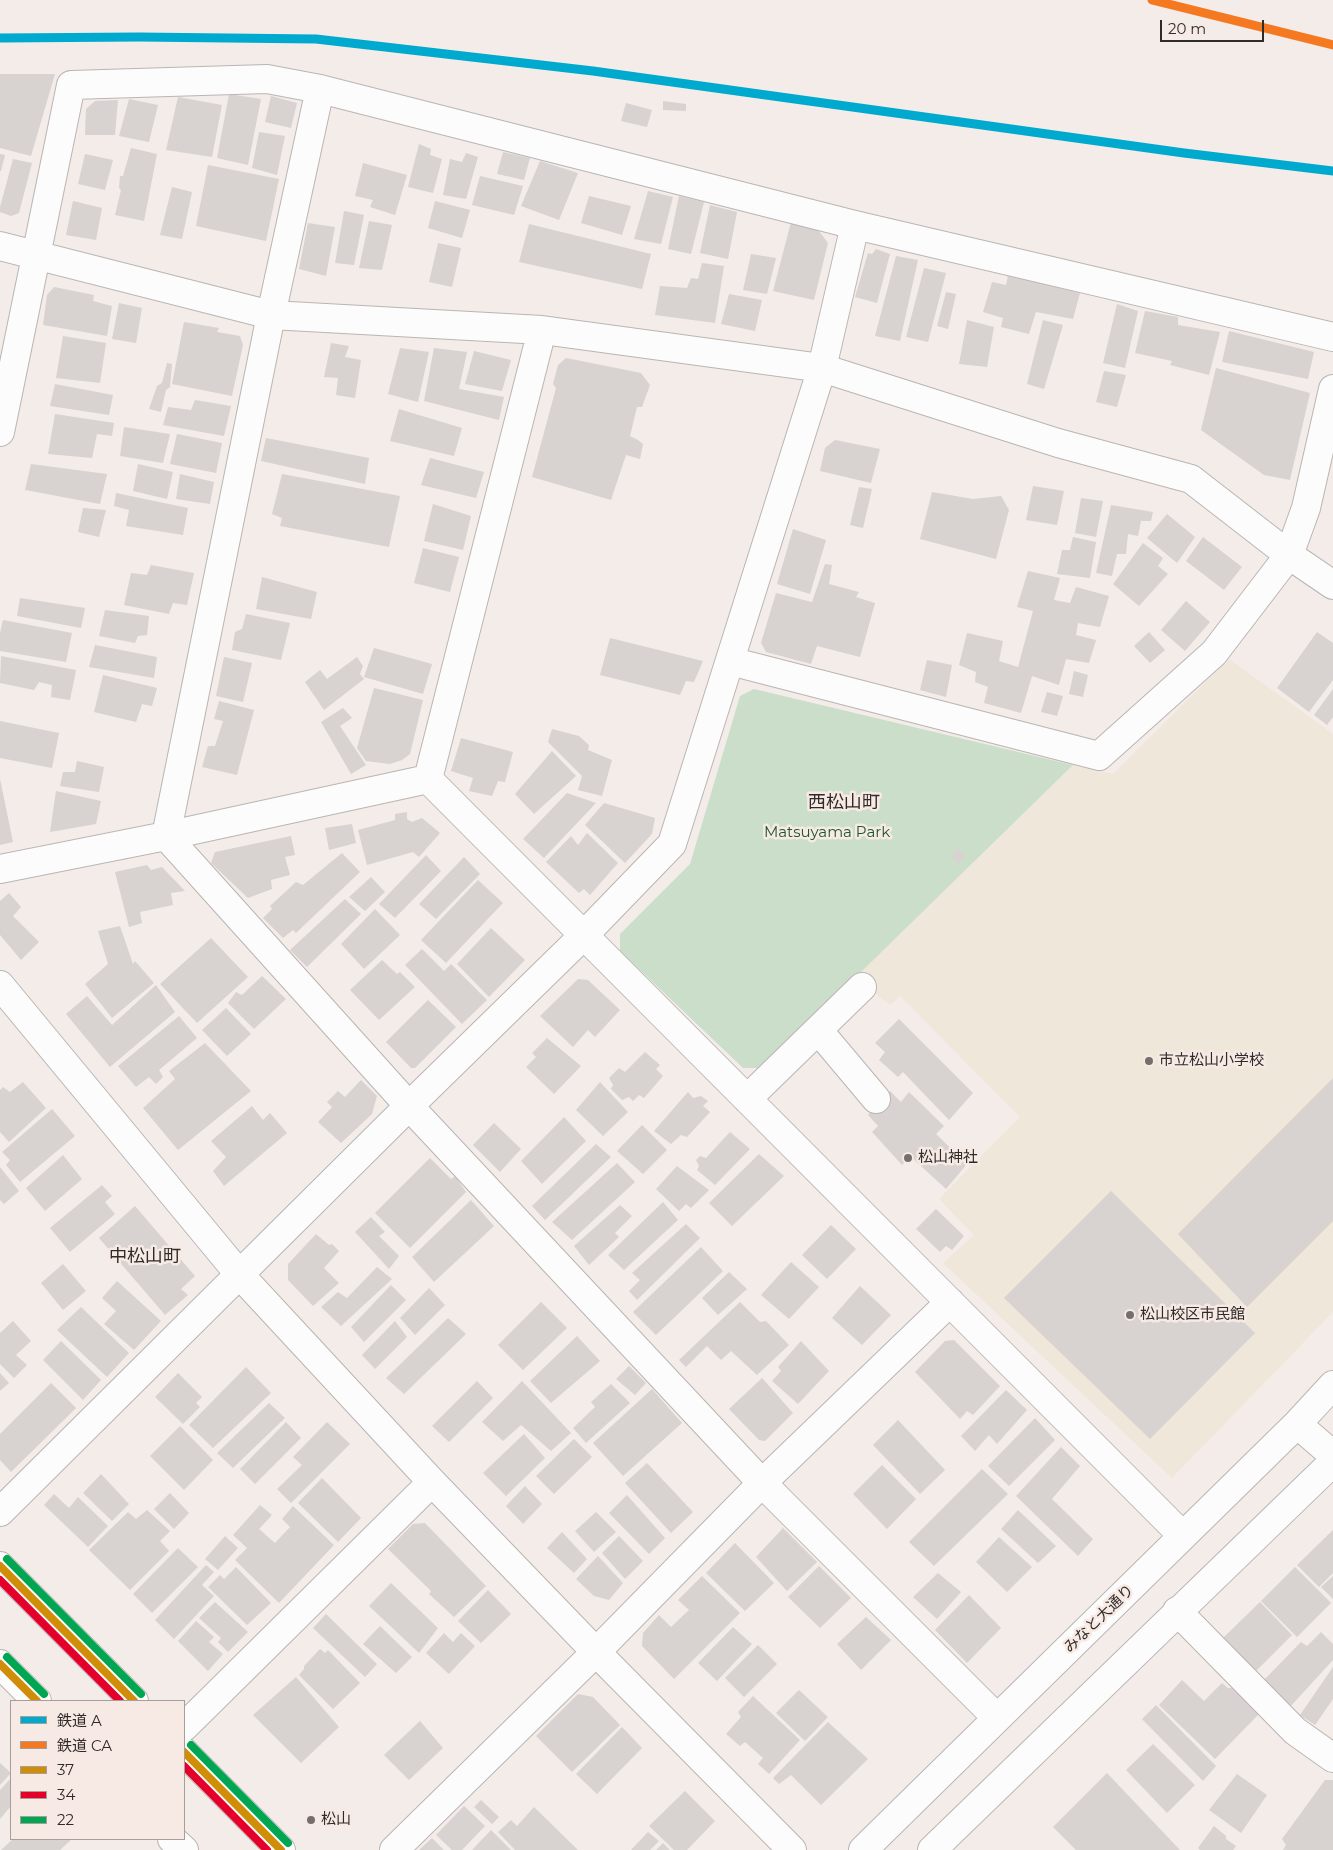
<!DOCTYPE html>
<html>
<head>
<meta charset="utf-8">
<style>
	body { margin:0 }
	#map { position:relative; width:1333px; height:1850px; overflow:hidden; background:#f3ece9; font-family:Montserrat,"Noto Sans JP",sans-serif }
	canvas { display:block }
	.legend { position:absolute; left:10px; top:1700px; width:175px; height:140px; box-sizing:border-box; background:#f7eae5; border:1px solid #a79e9a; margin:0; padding:6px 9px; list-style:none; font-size:15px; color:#302b29 }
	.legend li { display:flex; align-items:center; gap:10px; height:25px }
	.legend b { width:25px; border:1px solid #a79e9a }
	.scale { position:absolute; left:1160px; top:20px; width:104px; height:22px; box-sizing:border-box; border:2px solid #302b29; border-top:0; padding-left:6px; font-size:15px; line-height:18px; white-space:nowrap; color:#302b29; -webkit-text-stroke:4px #f7eae5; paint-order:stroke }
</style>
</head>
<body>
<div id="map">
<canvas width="1333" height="1850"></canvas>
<ul class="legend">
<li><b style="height:6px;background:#00a9ce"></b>鉄道 A</li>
<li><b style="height:6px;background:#f47921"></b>鉄道 CA</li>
<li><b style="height:6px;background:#cf8d08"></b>37</li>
<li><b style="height:6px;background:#e4002b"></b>34</li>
<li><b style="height:6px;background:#00a651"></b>22</li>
</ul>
<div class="scale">20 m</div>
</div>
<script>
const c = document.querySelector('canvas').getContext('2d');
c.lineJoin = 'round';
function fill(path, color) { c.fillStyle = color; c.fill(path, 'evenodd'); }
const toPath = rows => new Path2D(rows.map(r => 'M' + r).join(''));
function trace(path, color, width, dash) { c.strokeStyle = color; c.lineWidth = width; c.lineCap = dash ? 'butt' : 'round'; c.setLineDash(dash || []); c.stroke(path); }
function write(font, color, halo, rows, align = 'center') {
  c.font = font + ' Montserrat,"Noto Sans JP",sans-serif'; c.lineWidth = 5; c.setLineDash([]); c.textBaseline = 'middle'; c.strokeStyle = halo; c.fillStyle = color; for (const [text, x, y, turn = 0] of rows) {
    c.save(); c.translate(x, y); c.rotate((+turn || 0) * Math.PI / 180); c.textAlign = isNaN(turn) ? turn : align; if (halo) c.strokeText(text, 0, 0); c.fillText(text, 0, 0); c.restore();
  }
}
fill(toPath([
	[1229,659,1333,734,1333,1312,1172,1478,943,1263,974,1235,939,1199,1020,1117,900,996,891,1005,879,997,859,974,1073,765,1113,774]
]), '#efe7da');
fill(toPath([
	[754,689,1073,765,859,974,766,1068,743,1068,620,951,620,934,690,864,740,696]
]), '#cbdeca');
fill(toPath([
	[0,74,55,74,31,156,0,148],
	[229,94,261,99,248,165,217,158],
	[271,96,297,103,291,128,265,122],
	[178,97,222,105,212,157,166,150],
	[129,99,158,105,149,142,119,136],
	[118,100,115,135,85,135,86,109,95,101],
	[663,101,686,104,686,111,663,110],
	[626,103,652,110,647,127,621,121],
	[259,132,285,136,277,175,252,168],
	[419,144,431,149,430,155,442,159,433,193,408,187],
	[131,148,157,154,144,221,115,215,121,190,119,188,120,176,123,176],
	[503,152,530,158,524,180,497,174],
	[466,153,478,157,466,199,443,195,450,159,462,162],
	[0,154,5,155,1,171,0,171],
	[85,154,113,160,105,190,78,184],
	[13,159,32,163,19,213,11,216,0,212,0,207],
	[540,161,578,173,559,220,521,206],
	[363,163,407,175,395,215,370,207,373,200,355,196],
	[208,165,279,179,266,241,196,226],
	[480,176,523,186,514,215,472,205],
	[172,187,192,192,182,239,160,235],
	[648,191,673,197,661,244,634,239],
	[589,196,631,206,622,235,581,223],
	[679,196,704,202,691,254,668,249],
	[73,201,102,208,96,240,66,235],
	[435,201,470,210,462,238,428,228],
	[710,205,737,212,728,259,700,253],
	[344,211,364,215,354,265,335,263],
	[369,221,392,225,382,270,359,268],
	[791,222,815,226,828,243,814,300,773,291],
	[308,223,335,227,326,276,299,269],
	[529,224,651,254,642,289,519,262],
	[438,243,461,248,452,287,429,282],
	[876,249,890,254,877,303,855,297,868,253,872,254],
	[751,254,776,258,767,294,743,290],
	[896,256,918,260,900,341,875,336],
	[702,263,724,266,715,323,655,315,660,286,687,288,691,278,698,279],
	[924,268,946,273,928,342,906,337],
	[1008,275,1080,293,1073,319,1036,312,1029,334,1001,327,1003,318,983,312,992,282,1006,285],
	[54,287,94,295,93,301,112,306,107,336,43,325,47,295],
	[946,292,956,294,948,329,937,326],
	[729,294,762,300,755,331,721,324],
	[119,303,142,308,136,343,112,339],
	[1117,304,1138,311,1125,368,1103,363],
	[1145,311,1178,317,1178,325,1220,332,1209,375,1170,365,1172,361,1135,353],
	[967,320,994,327,987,367,959,364],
	[1043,320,1063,325,1044,389,1027,384],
	[184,322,219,328,217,332,240,336,243,345,232,396,172,384],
	[1229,331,1314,352,1308,379,1222,362],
	[63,336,106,343,100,383,56,378],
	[331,343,349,346,345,357,361,360,355,398,336,395,338,378,324,377],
	[400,348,429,352,418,402,388,394],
	[434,348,467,352,459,389,504,397,499,420,424,401],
	[474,351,511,360,502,391,465,384],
	[566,358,641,373,650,385,642,407,637,407,630,436,638,440,643,444,640,459,626,455,611,500,532,477,556,388,553,384,558,365],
	[167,363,172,364,170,387,166,390,161,412,149,409,157,386,162,383],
	[1216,368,1310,393,1290,480,1264,475,1201,430],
	[1104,371,1126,375,1117,407,1096,402],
	[55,384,113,395,109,415,50,406],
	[195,400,231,406,224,436,163,425,168,407,191,410],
	[399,409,462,428,454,456,390,441],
	[55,414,114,423,112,436,97,434,92,458,48,454],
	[124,427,170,434,163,463,120,456],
	[177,434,222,443,216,473,170,464],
	[266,438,369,458,365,484,261,461],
	[835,440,880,449,871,483,820,471,825,448],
	[430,458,484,472,476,498,421,485],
	[31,464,107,474,100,504,25,490],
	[138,464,173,472,167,499,133,491],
	[180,474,214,482,210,504,176,499],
	[282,474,400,496,389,547,280,526,282,518,272,514],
	[1033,486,1064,491,1057,525,1026,520],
	[859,487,872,489,863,528,850,525],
	[932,492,973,499,1001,496,1009,510,996,559,920,539],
	[116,493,188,508,183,535,126,526,129,510,114,506],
	[1081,498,1103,501,1096,537,1075,533],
	[433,504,471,516,463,550,424,541],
	[1111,505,1153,512,1151,521,1141,521,1138,536,1128,534,1126,554,1117,554,1112,576,1096,573],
	[83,508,106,510,99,537,78,532],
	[1167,514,1195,537,1177,563,1147,538],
	[793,529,826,540,810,594,777,584],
	[1073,537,1096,542,1090,578,1057,574,1062,550,1070,550],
	[1203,537,1242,567,1224,590,1186,561],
	[1143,543,1163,558,1158,566,1168,574,1139,606,1113,584],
	[423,548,459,557,450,592,414,583],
	[825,564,832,565,829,584,859,592,856,597,875,603,860,657,817,646,811,664,766,652,761,643,776,593,812,602],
	[151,565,194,573,187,605,173,603,169,614,124,605,131,573,147,575],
	[1028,571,1060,578,1054,600,1070,603,1076,587,1109,596,1100,627,1078,623,1076,635,1096,640,1089,663,1066,659,1059,685,1032,676,1021,713,984,703,988,687,975,682,976,672,959,665,967,633,1003,641,999,661,1018,667,1033,611,1017,607],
	[262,577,317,592,311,619,256,609],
	[20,598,85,608,81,628,17,616],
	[1186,601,1210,622,1185,651,1161,630],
	[105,610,149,616,147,635,138,636,135,643,99,636],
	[246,614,290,623,281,660,232,650,235,632,242,629],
	[3,620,72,633,66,662,0,651,0,633],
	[1149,632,1165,650,1150,663,1134,646],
	[1317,632,1333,643,1333,680,1309,712,1277,688],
	[610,638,703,661,694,682,686,681,680,695,600,675],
	[95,645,157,657,154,678,89,667],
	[374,648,432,664,423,694,364,677],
	[1,656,76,670,70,700,51,697,52,685,39,682,34,690,0,683],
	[224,657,252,663,243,702,216,696],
	[357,657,363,666,360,674,364,679,324,710,305,682,320,670,327,679],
	[927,660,952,665,946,697,920,690],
	[1074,671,1088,675,1083,697,1069,694],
	[103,675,157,688,152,706,142,704,136,722,94,712],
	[374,688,423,700,410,754,402,760,390,764,366,761,357,748],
	[1333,689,1333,717,1327,725,1314,715],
	[1047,692,1063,696,1057,716,1041,712],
	[219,701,254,710,237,775,202,767,208,746,215,746,223,721,214,719],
	[343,708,352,718,340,726,366,765,351,774,321,722],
	[0,721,59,733,52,768,0,758],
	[552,729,579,736,589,745,588,750,612,760,602,796,578,790,582,776,548,742],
	[461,738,513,752,505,782,498,781,492,796,469,791,473,778,451,771],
	[552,751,576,776,534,814,515,794],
	[77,761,104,767,99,792,60,786,63,772,75,772],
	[0,779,13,842,0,845],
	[56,791,101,801,96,824,50,832],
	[567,793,596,803,544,858,523,839],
	[604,803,655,818,652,834,625,863,585,825],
	[407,812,407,819,412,822,422,818,440,833,419,857,413,852,367,865,358,830,395,820,395,814],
	[352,824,356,843,329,850,325,828],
	[587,833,618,863,590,895,584,889,579,893,546,862,571,836,578,845],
	[291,836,295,855,285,857,290,875,271,880,272,889,248,898,211,863,215,852],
	[958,848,965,855,959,864,951,857],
	[342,853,360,872,296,933,293,930,283,938,263,918,272,909,270,906,296,882,303,885],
	[426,855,441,871,395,918,379,904],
	[464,857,480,874,436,919,419,904],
	[147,865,151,870,162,867,185,891,171,893,173,905,140,912,142,923,129,927,115,872],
	[371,877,385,892,365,911,349,897],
	[478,880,503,903,446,963,421,940],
	[9,893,21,907,13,916,39,942,21,960,0,935,0,901],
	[345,899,361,914,307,967,290,950],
	[375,909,400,935,364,969,341,944],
	[120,926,133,964,135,961,154,983,112,1018,85,984,108,964,98,931],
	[491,928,525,960,489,997,457,964],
	[211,938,248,977,197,1023,160,984],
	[422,949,444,971,451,964,487,1000,462,1024,405,965],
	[382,960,397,974,400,972,415,987,379,1020,350,990],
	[262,976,286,999,254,1029,228,1003,236,992,242,995],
	[578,979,588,980,620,1010,595,1037,588,1030,573,1047,540,1016],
	[156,985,175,1012,110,1067,66,1014,87,996,112,1025],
	[428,1000,456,1027,415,1068,411,1068,386,1042],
	[226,1008,251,1034,227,1056,202,1030],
	[179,1016,197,1038,159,1070,163,1077,156,1084,149,1077,136,1087,118,1066],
	[899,1019,973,1093,949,1120,903,1072,898,1077,879,1060,885,1052,875,1043],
	[547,1038,581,1066,554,1094,526,1067,536,1057,532,1053],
	[205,1043,251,1091,178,1150,143,1108,175,1079,169,1071],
	[645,1052,660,1065,656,1069,663,1076,644,1098,639,1095,633,1101,629,1097,622,1100,611,1089,613,1085,609,1078,619,1068,625,1072],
	[1333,1078,1333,1221,1247,1307,1178,1234],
	[361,1080,377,1096,372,1114,341,1143,318,1122,332,1107,327,1102,338,1091,345,1097],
	[23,1082,46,1108,9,1142,0,1132,0,1090,3,1087,10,1092],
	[600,1082,628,1112,603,1136,576,1110],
	[890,1091,901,1102,909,1092,944,1126,936,1134,967,1164,946,1189,910,1156,902,1165,872,1132,878,1126,868,1115],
	[688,1092,693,1098,701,1096,708,1101,703,1106,710,1112,687,1137,681,1135,671,1144,654,1131],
	[252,1106,263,1120,270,1113,287,1133,224,1186,213,1171,226,1157,211,1141],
	[52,1109,75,1136,20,1182,6,1165,10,1160,2,1152],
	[564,1117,586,1141,542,1184,521,1161],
	[494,1123,521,1149,500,1172,473,1145],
	[642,1125,667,1150,643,1174,617,1151],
	[730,1132,750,1149,715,1185,697,1170,699,1166,696,1160,700,1156,706,1158],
	[596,1144,611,1157,545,1220,532,1206],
	[759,1154,784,1176,732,1226,709,1203],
	[63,1155,82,1179,45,1211,26,1188],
	[430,1158,451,1179,455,1176,466,1192,410,1248,375,1213],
	[617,1163,635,1182,572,1240,552,1222],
	[677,1166,709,1190,691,1208,686,1204,679,1211,656,1189],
	[0,1167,19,1191,4,1204,0,1200],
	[102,1185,112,1196,105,1202,115,1214,70,1252,50,1228],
	[1111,1191,1255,1333,1150,1439,1004,1298],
	[471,1200,494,1226,434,1282,412,1257],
	[663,1202,678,1220,624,1270,608,1255],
	[620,1205,632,1216,615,1233,619,1237,589,1265,574,1246],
	[135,1206,195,1276,181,1289,188,1295,165,1315,99,1238],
	[936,1209,964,1236,952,1250,946,1246,940,1252,916,1229],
	[371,1217,385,1232,379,1236,399,1256,389,1269,355,1232],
	[686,1224,700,1238,637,1300,629,1291,640,1280,632,1273],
	[831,1225,856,1249,827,1279,802,1255],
	[316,1234,329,1245,332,1244,339,1251,324,1268,339,1283,313,1306,288,1280,288,1264],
	[701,1247,723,1271,656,1335,633,1312],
	[791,1262,819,1287,789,1319,761,1295],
	[63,1264,86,1291,63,1310,41,1283],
	[377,1267,392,1279,341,1326,321,1307,338,1292,347,1298],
	[729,1272,747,1289,718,1315,702,1298],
	[117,1281,161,1321,134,1350,104,1324,116,1311,102,1298],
	[391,1285,406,1300,364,1342,351,1327],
	[860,1286,891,1315,862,1345,832,1318],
	[429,1288,445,1305,415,1335,400,1318],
	[541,1302,567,1328,523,1370,498,1345],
	[740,1302,760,1322,766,1321,789,1345,757,1375,731,1351,721,1360,707,1346,686,1367,679,1360],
	[81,1307,129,1353,107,1377,57,1330],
	[448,1318,466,1334,404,1394,386,1378],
	[13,1321,31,1341,16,1355,27,1365,14,1378,0,1364,0,1333],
	[395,1321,407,1337,375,1369,362,1355],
	[577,1336,600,1361,551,1403,530,1381],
	[954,1340,1000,1386,973,1415,967,1411,960,1419,915,1372,945,1341],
	[61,1341,101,1380,83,1400,43,1360],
	[801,1341,829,1371,798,1404,772,1381,781,1371,778,1367],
	[629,1366,646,1383,635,1395,616,1379],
	[246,1367,271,1393,213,1448,189,1425],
	[0,1373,9,1383,0,1391],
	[178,1373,202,1397,196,1403,200,1407,183,1424,155,1397],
	[762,1378,793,1413,765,1441,759,1440,729,1409],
	[477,1381,493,1398,449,1442,432,1426],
	[522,1381,571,1433,551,1451,521,1425,503,1441,482,1422],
	[51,1383,76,1408,11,1472,0,1460,0,1434],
	[611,1384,630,1403,586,1443,573,1428,595,1407,591,1402],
	[652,1389,682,1423,623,1476,593,1443],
	[1006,1390,1027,1410,997,1444,989,1435,975,1451,961,1436],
	[269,1403,285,1418,233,1468,217,1453],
	[1035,1418,1055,1440,1009,1486,988,1466],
	[898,1420,945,1470,920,1494,873,1445],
	[286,1422,301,1438,255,1484,240,1469],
	[327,1422,350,1444,291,1503,277,1489,302,1465,293,1457],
	[180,1426,213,1460,184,1490,150,1456],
	[524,1434,545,1458,506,1496,483,1473],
	[574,1439,592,1457,554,1494,536,1476],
	[1061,1447,1080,1466,1052,1499,1093,1539,1078,1556,1016,1496],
	[647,1463,693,1512,671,1533,625,1483],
	[882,1465,916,1499,887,1529,853,1494],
	[982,1469,1008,1494,934,1566,909,1542],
	[101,1474,129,1504,112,1521,83,1493],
	[322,1478,361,1518,338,1542,298,1503],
	[525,1486,542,1504,523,1524,506,1506],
	[170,1493,189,1513,174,1529,154,1509],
	[54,1494,69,1508,78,1497,108,1526,88,1547,44,1505],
	[627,1495,665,1538,649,1554,609,1513],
	[260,1505,272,1515,259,1529,275,1543,290,1527,282,1519,293,1506,334,1545,279,1603,235,1560,247,1548,233,1535],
	[147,1510,170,1531,160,1541,169,1551,130,1590,89,1550,128,1512,136,1519],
	[1018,1510,1056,1546,1038,1563,1001,1529],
	[596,1512,616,1532,594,1552,575,1531],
	[425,1523,486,1586,454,1617,429,1594,431,1591,388,1549,413,1524],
	[783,1528,817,1562,787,1591,756,1557],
	[1333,1530,1333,1573,1319,1587,1297,1565],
	[562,1532,587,1559,574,1573,547,1548],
	[225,1536,238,1548,218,1570,205,1559],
	[619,1536,643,1561,625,1579,602,1553],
	[999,1537,1032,1567,1007,1592,976,1562],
	[735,1543,774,1583,745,1611,706,1573],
	[178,1548,198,1567,152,1613,133,1594],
	[598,1556,623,1583,609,1600,594,1596,576,1579],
	[206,1565,214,1572,202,1585,214,1596,174,1639,155,1620],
	[819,1566,851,1598,820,1628,788,1597],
	[236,1567,271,1603,247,1625,208,1587,220,1575,224,1579],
	[1295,1567,1331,1603,1297,1637,1261,1601],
	[938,1573,961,1592,937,1619,913,1597],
	[702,1576,740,1613,674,1679,642,1646,643,1633,659,1615,671,1627,689,1610,678,1600],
	[1333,1576,1333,1599,1321,1587],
	[391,1583,438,1628,419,1653,369,1606],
	[488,1590,511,1614,481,1643,458,1621],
	[969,1595,1001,1628,967,1663,935,1630],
	[215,1602,248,1632,228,1652,218,1642,221,1638,199,1618],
	[1260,1602,1292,1635,1256,1671,1223,1638],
	[326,1614,377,1664,365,1677,313,1628],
	[866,1617,891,1640,861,1670,837,1644],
	[196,1621,214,1637,209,1642,223,1654,208,1671,178,1641],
	[380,1626,412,1657,396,1673,363,1644],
	[733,1627,752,1644,717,1681,698,1663],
	[1321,1632,1333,1644,1333,1660,1290,1707,1264,1680,1301,1642,1307,1646],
	[444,1633,453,1642,461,1633,475,1646,449,1674,426,1653],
	[758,1645,777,1664,744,1697,725,1678],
	[320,1649,325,1653,328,1650,360,1683,333,1709,299,1675,304,1669,304,1666],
	[1333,1667,1333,1699,1315,1725,1300,1715],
	[296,1677,339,1727,301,1763,253,1715],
	[1182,1680,1204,1701,1222,1683,1228,1688,1234,1688,1259,1714,1215,1759,1159,1705],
	[799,1690,828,1717,805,1741,776,1713],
	[578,1694,593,1697,620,1725,572,1772,536,1736],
	[753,1696,800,1740,769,1774,758,1764,763,1758,745,1742,740,1746,726,1734,741,1717,738,1712],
	[1156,1705,1216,1766,1203,1781,1142,1719],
	[420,1721,443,1748,409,1780,384,1755],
	[828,1722,868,1759,821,1805,791,1775,779,1784,773,1778],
	[622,1727,642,1748,597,1794,576,1774],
	[1153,1744,1195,1785,1167,1813,1126,1770],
	[0,1763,11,1773,0,1785],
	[1107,1773,1180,1850,1076,1850,1053,1827],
	[1237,1774,1267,1795,1241,1833,1209,1810],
	[11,1778,11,1806,0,1819,0,1790],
	[1325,1780,1333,1780,1333,1850,1283,1850,1286,1845,1282,1839],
	[685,1791,715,1821,687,1850,674,1850,649,1826],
	[481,1800,499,1817,492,1824,474,1807],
	[464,1806,485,1826,462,1850,452,1850,436,1835],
	[534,1807,578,1850,515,1850,498,1832,511,1820,517,1826],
	[1214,1826,1226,1836,1226,1839,1236,1846,1233,1850,1200,1850,1198,1848],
	[491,1830,511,1850,472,1850],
	[648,1832,659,1841,650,1850,631,1850],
	[432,1838,444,1850,419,1850],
	[13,1839,72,1839,60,1850,1,1850],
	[663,1843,670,1850,656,1850]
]), '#d8d2d0');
const minor = toPath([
	[320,89,271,315,166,836,409,1106,762,1483,997,1718],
	[0,246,271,315,542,330,822,368,1058,443,1191,479,1289,555,1333,585],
	[0,432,71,85,267,79,320,89,855,225,1333,337],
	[730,661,1099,756,1214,653,1289,555,1306,508,1333,389],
	[428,779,1183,1536],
	[0,869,166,836,428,779,542,330],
	[0,985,240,1275,432,1482,596,1652,792,1850],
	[818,1030,876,1099],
	[747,1099,862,987],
	[1297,1424,1333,1455],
	[0,1512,409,1106,583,936,672,844,822,368,855,225],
	[1177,1611,1295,1731,1333,1758],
	[184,1727,432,1482],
	[394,1850,596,1652,762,1483,950,1302],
	[863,1850,1297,1424,1333,1385],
	[932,1850,1333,1462]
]);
const highway = toPath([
	[0,1566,134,1701],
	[0,1664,37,1701],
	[184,1752,281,1850],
	[172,1839,184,1850]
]);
trace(minor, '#bab5b3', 30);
trace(highway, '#bab5b3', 30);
trace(minor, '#fdfcfc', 28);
trace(highway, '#fdfcfc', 28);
trace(toPath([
	[0,1566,134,1701],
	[0,1664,37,1701],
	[184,1752,281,1850]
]), '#cf8d08', 8);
trace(toPath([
	[0,1580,120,1701],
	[184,1766,267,1850]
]), '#e4002b', 8);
trace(toPath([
	[7,1559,141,1694],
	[7,1657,44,1694],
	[191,1745,288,1843]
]), '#00a651', 8);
trace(toPath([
	[0,38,139,37,316,39,593,71,1184,153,1333,171]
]), '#00a9ce', 9);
trace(toPath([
	[1152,0,1333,45]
]), '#f47921', 9);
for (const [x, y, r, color] of [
	[1149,1061,5,"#746f6c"],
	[908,1158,5,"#746f6c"],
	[1130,1315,5,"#746f6c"],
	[311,1820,5,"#746f6c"]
]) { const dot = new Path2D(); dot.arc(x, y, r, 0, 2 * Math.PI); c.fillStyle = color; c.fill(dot); trace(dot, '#f7eae5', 2); }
write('15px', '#1c572b', '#f7eae5', [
	["Matsuyama Park",827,833]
]);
write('15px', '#302b29', '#f7eae5', [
	["市立松山小学校",1159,1061],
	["松山神社",918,1158],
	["松山校区市民館",1140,1315],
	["松山",321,1820]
], 'left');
write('15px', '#302b29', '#f7eae5', [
	["みなと大通り",1099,1619,-44]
]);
write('18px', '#302b29', '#f7eae5', [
	["西松山町",844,803],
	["中松山町",145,1257]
]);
</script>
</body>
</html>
